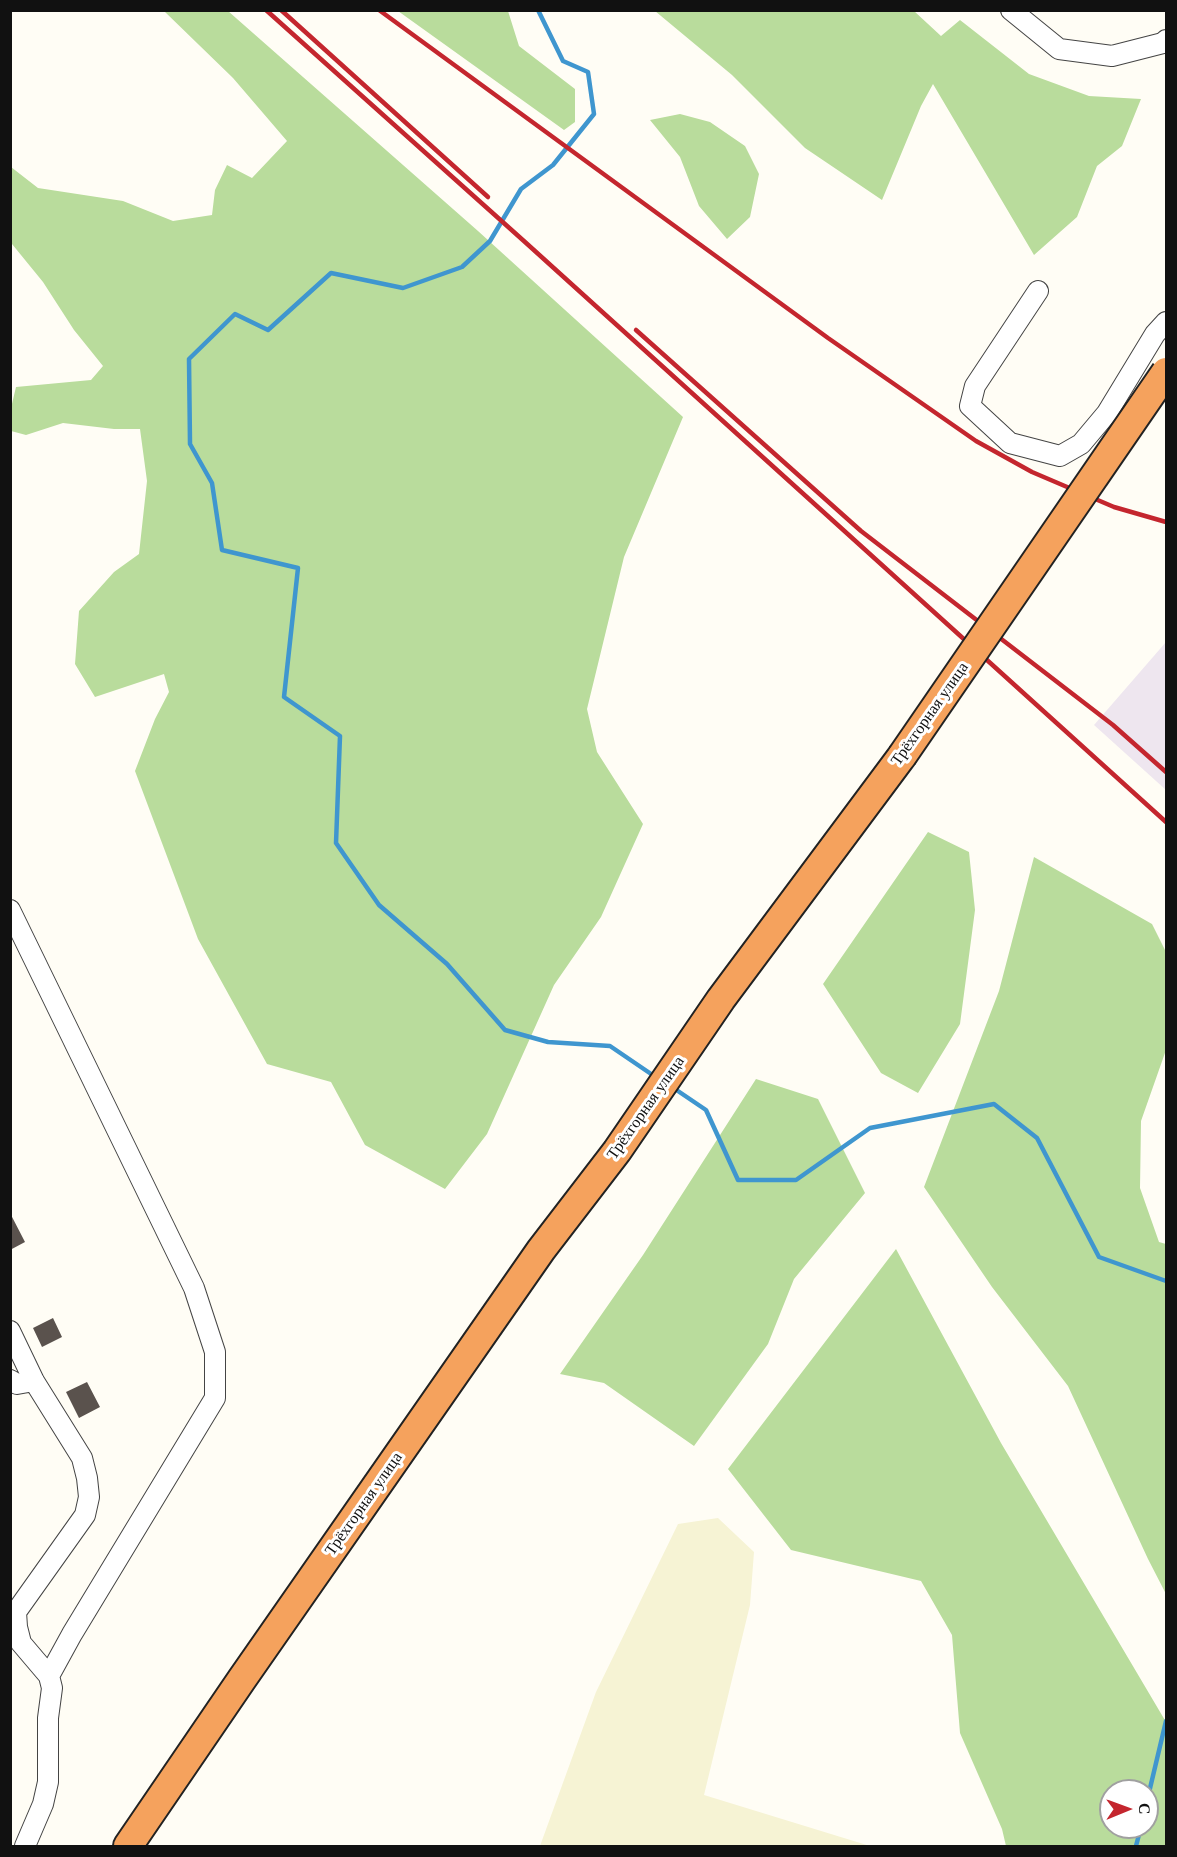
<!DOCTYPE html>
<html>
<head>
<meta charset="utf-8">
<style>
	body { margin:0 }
	#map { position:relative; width:1177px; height:1857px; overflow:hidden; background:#fffdf5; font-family:"Libre Baskerville",serif }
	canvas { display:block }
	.frame { position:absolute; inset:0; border:12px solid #111; pointer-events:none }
	.north { position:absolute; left:1099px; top:1779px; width:60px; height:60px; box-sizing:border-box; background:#fff; border:2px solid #a0a0a0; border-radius:50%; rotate:89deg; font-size:16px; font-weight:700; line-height:24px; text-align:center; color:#111 }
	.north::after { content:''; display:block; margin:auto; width:21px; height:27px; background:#c4262e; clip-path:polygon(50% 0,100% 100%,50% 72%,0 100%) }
</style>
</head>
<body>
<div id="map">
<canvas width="1177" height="1857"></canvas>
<div class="frame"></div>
<div class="north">С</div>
</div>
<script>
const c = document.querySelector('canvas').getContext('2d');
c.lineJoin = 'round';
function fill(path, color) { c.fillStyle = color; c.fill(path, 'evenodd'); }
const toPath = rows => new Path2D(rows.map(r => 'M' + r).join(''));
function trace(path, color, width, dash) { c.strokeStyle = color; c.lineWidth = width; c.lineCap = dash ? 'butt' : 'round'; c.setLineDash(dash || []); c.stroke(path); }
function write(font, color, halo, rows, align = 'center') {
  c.font = font + ' "Libre Baskerville",serif'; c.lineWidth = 6; c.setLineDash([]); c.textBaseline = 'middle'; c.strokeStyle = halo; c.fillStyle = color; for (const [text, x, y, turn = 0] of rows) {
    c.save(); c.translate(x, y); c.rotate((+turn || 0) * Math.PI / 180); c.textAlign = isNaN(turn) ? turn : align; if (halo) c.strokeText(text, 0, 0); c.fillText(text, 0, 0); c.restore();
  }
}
fill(toPath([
	[1166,642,1166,790,1094,725]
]), '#eee6ef');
fill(toPath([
	[718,1518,754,1552,750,1605,704,1795,870,1846,540,1846,596,1692,678,1524]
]), '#f6f3d4');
fill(toPath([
	[164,11,228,11,478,231,683,417,624,557,587,709,597,752,643,824,601,917,554,985,487,1134,445,1189,365,1145,331,1082,267,1064,198,939,135,771,155,719,169,692,164,674,95,697,75,664,79,611,114,572,139,554,147,481,140,429,114,429,63,423,26,435,11,431,11,408,16,387,91,380,103,366,74,330,43,282,12,244,11,167,38,188,123,201,173,221,212,215,215,190,227,165,252,178,287,141,233,78],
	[398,11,508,11,519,46,575,89,575,122,564,130],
	[655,11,914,11,941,36,960,20,1029,74,1089,96,1141,99,1122,146,1097,166,1077,217,1034,255,933,84,921,106,882,200,805,148,732,75],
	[680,114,710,122,745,146,759,174,750,217,727,239,699,206,680,157,650,120],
	[928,832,969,852,975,910,960,1024,918,1093,881,1073,823,984],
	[1034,857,1152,924,1166,952,1166,1050,1141,1121,1140,1188,1159,1242,1166,1244,1166,1594,1148,1559,1068,1386,992,1287,924,1187,999,991],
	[756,1079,818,1099,865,1193,794,1279,768,1344,694,1446,604,1383,560,1374,643,1255],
	[896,1249,1001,1443,1166,1722,1166,1846,1006,1846,1002,1829,960,1733,952,1635,921,1581,791,1550,728,1469],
	[1111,1791,1147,1791,1147,1827,1111,1827]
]), '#b9dc9c');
trace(toPath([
	[538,10,563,61,588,72,594,114,553,165,521,189,490,241,462,267,403,288,331,273,268,330,235,314,189,359,190,444,212,483,222,550,298,568,284,697,340,736,336,843,379,905,447,964,505,1030,548,1042,610,1046,657,1078],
	[672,1087,706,1110,738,1180,796,1180,870,1128,994,1104,1037,1138,1099,1257,1166,1281],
	[1147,1801,1166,1721],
	[1136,1846,1141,1827]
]), '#3f96cf', 4.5);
fill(toPath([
	[10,1213,25,1242,10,1250],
	[53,1318,62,1337,42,1347,33,1328],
	[87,1382,100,1407,79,1418,66,1392]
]), '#5a524d');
const minor = toPath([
	[1011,10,1059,49,1112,56,1163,43,1166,40],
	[1038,291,975,386,970,406,1010,443,1060,456,1081,444,1107,413,1155,334,1166,322],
	[10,910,194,1288,215,1352,215,1398,72,1634,49,1676],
	[10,1331,34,1381,82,1458,87,1478,89,1497,85,1515,16,1612,17,1627,21,1643,49,1676,52,1688,48,1718,48,1782,43,1804,25,1846],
	[10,1380,17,1384,34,1381]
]);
const highway = toPath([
	[128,1846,242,1679,541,1250,617,1151,721,999,902,756]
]);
trace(minor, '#444', 22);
trace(highway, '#222', 32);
trace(minor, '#fff', 20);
trace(highway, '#f5a25d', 28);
trace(toPath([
	[266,10,525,242,1166,822],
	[281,10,488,197],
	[379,10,828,338,976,441,1032,472,1114,507,1166,522],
	[636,330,861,531,1113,725,1166,772]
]), '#c4262e', 4.5);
const highwayBridge = toPath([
	[902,756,1166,372]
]);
trace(highwayBridge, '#222', 32, []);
trace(highwayBridge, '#f5a25d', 28);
write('16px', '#111', '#fff', [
	["Трёхгорная улица",930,714,-55],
	["Трёхгорная улица",646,1108,-55],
	["Трёхгорная улица",364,1504,-55]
]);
</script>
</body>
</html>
